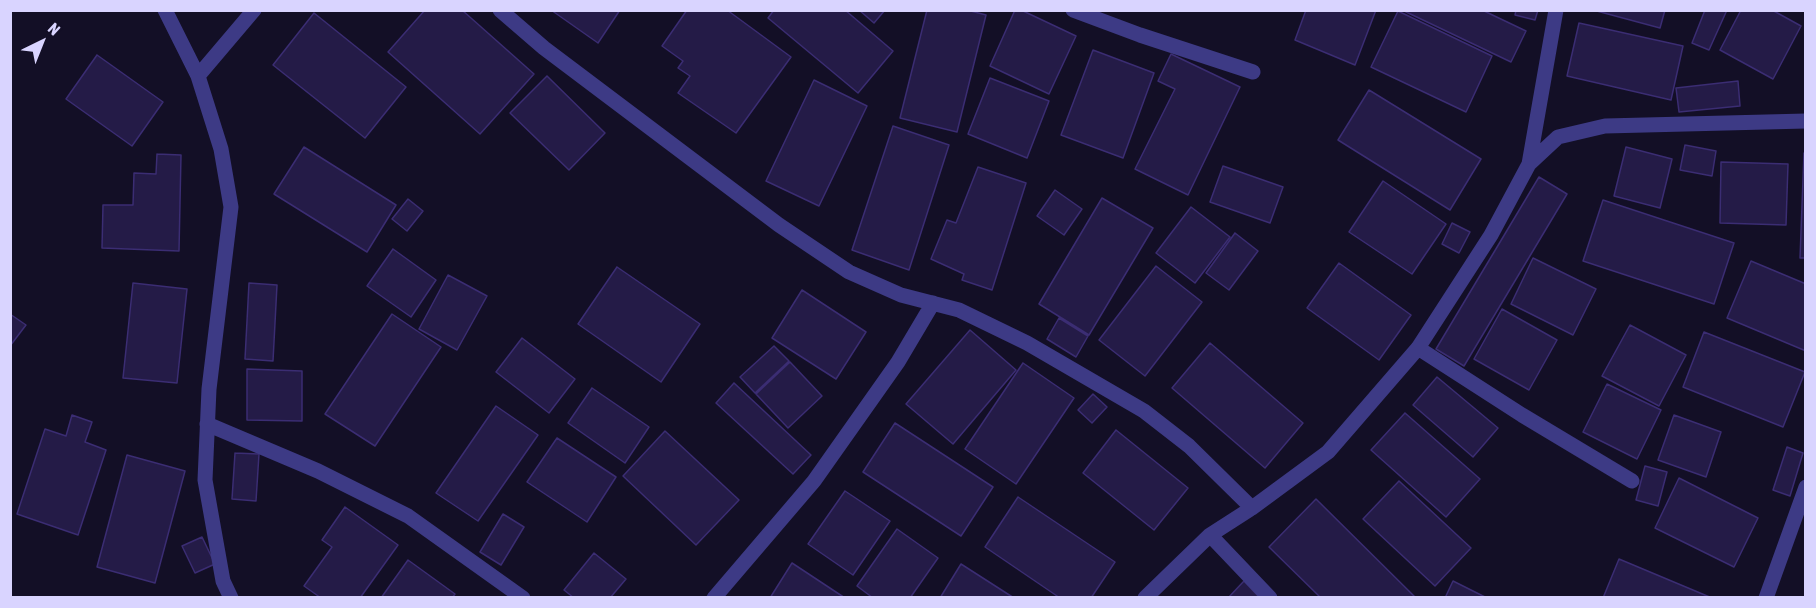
<!DOCTYPE html>
<html>
<head>
<meta charset="utf-8">
<style>
	body { margin:0 }
	#map { position:relative; width:1816px; height:608px; overflow:hidden; background:#130f26; font-family:"Asap Condensed",sans-serif }
	canvas { display:block }
	.frame { position:absolute; inset:0; border:12px solid #d9d4ff; pointer-events:none }
	.north { position:absolute; left:12px; top:12px; width:60px; height:60px; -webkit-text-stroke:4px #130f26; paint-order:stroke; rotate:43deg; font-size:16px; font-weight:700; line-height:24px; text-align:center; color:#d9d4ff }
	.north::after { content:''; display:block; margin:auto; width:21px; height:27px; background:#d9d4ff; clip-path:polygon(50% 0,100% 100%,50% 72%,0 100%) }
</style>
</head>
<body>
<div id="map">
<canvas width="1816" height="608"></canvas>
<div class="frame"></div>
<div class="north">N</div>
</div>
<script>
const c = document.querySelector('canvas').getContext('2d');
c.lineJoin = 'round';
function fill(path, color) { c.fillStyle = color; c.fill(path, 'evenodd'); }
const toPath = rows => new Path2D(rows.map(r => 'M' + r).join(''));
function trace(path, color, width, dash) { c.strokeStyle = color; c.lineWidth = width; c.lineCap = dash ? 'butt' : 'round'; c.setLineDash(dash || []); c.stroke(path); }
const building = toPath([
	[425,10,462,10,534,74,480,134,388,52,425,10],
	[551,10,620,10,598,43,551,10],
	[687,10,727,10,791,57,736,133,678,93,690,76,678,68,683,61,662,46,687,10],
	[774,10,845,10,893,51,858,93,768,18,774,10],
	[859,10,885,10,874,23,859,10],
	[927,10,967,10,986,15,957,132,900,118,927,10],
	[1015,10,1021,10,1076,36,1049,94,990,66,1015,10],
	[1306,10,1376,10,1355,65,1295,40,1306,10],
	[1402,10,1482,10,1526,31,1511,62,1402,10],
	[1516,10,1538,10,1535,20,1515,15,1516,10],
	[1593,10,1665,10,1660,28,1593,10],
	[1705,10,1727,10,1709,50,1692,43,1705,10],
	[1741,10,1772,10,1801,26,1773,79,1720,50,1741,10],
	[1398,11,1492,56,1466,112,1371,67,1398,11],
	[314,13,406,87,365,138,273,65,314,13],
	[1579,23,1683,46,1671,100,1567,76,1579,23],
	[1093,50,1154,73,1123,158,1061,135,1093,50],
	[1171,54,1240,87,1188,195,1135,169,1175,89,1158,81,1171,54],
	[97,55,163,102,132,146,66,99,97,55],
	[547,76,605,133,569,170,510,113,547,76],
	[990,78,1049,101,1027,158,968,134,990,78],
	[814,80,867,106,819,206,766,181,814,80],
	[1738,81,1740,106,1679,112,1676,88,1738,81],
	[1369,90,1481,159,1450,210,1338,140,1369,90],
	[893,126,949,145,909,270,852,250,893,126],
	[1685,145,1716,151,1712,176,1680,170,1685,145],
	[304,147,396,205,367,252,274,194,304,147],
	[1626,147,1672,159,1660,208,1614,196,1626,147],
	[1804,153,1806,153,1806,258,1800,258,1804,153],
	[157,154,181,155,179,251,102,248,103,205,133,205,134,173,156,174,157,154],
	[1721,162,1788,164,1786,225,1720,223,1721,162],
	[1223,166,1283,187,1270,223,1210,202,1223,166],
	[978,167,1026,183,992,290,962,280,964,274,931,259,947,220,956,223,978,167],
	[1539,177,1567,194,1464,366,1436,349,1539,177],
	[1383,181,1446,224,1412,274,1349,232,1383,181],
	[1055,190,1082,209,1064,235,1037,216,1055,190],
	[1102,198,1153,228,1089,335,1039,304,1102,198],
	[408,199,423,211,407,231,392,219,408,199],
	[1603,200,1734,243,1714,304,1583,261,1603,200],
	[1191,207,1230,237,1195,283,1156,253,1191,207],
	[1452,223,1470,232,1459,253,1442,244,1452,223],
	[1235,233,1258,251,1229,290,1206,273,1235,233],
	[393,249,436,280,411,317,367,286,393,249],
	[1533,258,1596,289,1573,335,1511,304,1533,258],
	[1751,261,1806,284,1806,351,1727,318,1751,261],
	[1339,263,1411,315,1379,360,1307,308,1339,263],
	[1156,266,1202,302,1145,376,1099,340,1156,266],
	[617,267,700,324,661,382,578,324,617,267],
	[448,275,487,296,457,350,419,329,448,275],
	[133,283,187,289,177,383,123,378,133,283],
	[249,283,277,285,273,361,245,359,249,283],
	[802,290,866,332,836,379,772,338,802,290],
	[1502,309,1557,340,1529,390,1474,359,1502,309],
	[10,314,26,325,10,346,10,314],
	[392,314,441,347,375,446,325,414,392,314],
	[1059,318,1088,336,1076,357,1047,339,1059,318],
	[1630,325,1686,355,1659,406,1602,376,1630,325],
	[970,330,1016,370,953,444,906,404,970,330],
	[1704,332,1805,372,1783,427,1683,387,1704,332],
	[522,338,575,379,549,413,496,372,522,338],
	[1210,343,1303,423,1265,468,1172,388,1210,343],
	[774,346,789,361,755,393,740,377,774,346],
	[790,362,822,396,788,428,756,394,790,362],
	[1023,363,1074,398,1016,484,965,449,1023,363],
	[247,369,302,371,302,421,247,420,247,369],
	[1437,377,1498,428,1473,457,1413,405,1437,377],
	[734,383,811,455,793,474,716,403,734,383],
	[1607,384,1661,410,1637,459,1583,432,1607,384],
	[592,388,649,427,625,463,568,423,592,388],
	[1093,394,1107,407,1092,423,1078,410,1093,394],
	[496,406,538,435,478,521,436,493,496,406],
	[1405,413,1480,479,1446,517,1371,450,1405,413],
	[72,415,92,422,85,442,106,450,78,535,17,514,45,429,66,436,72,415],
	[1674,415,1721,432,1706,477,1658,460,1674,415],
	[895,423,993,487,961,536,863,472,895,423],
	[1116,430,1188,488,1154,530,1083,473,1116,430],
	[665,431,739,500,696,545,623,476,665,431],
	[557,438,616,477,587,522,527,482,557,438],
	[1787,447,1803,453,1790,496,1773,490,1787,447],
	[235,453,259,454,256,501,232,499,235,453],
	[127,455,185,471,155,583,97,567,127,455],
	[1645,466,1667,472,1658,506,1636,500,1645,466],
	[1679,478,1758,518,1734,567,1655,528,1679,478],
	[1399,481,1471,548,1435,586,1363,519,1399,481],
	[845,491,890,521,853,575,808,544,845,491],
	[1018,497,1115,562,1091,598,1060,598,985,547,1018,497],
	[1316,499,1416,598,1321,598,1269,547,1316,499],
	[345,507,398,545,360,598,321,598,304,586,332,547,322,540,345,507],
	[503,514,524,527,501,565,480,552,503,514],
	[897,529,938,558,910,598,873,598,857,586,897,529],
	[202,537,215,564,195,573,182,546,202,537],
	[594,553,626,579,610,598,574,598,564,590,594,553],
	[1619,559,1712,598,1603,598,1619,559],
	[408,560,455,594,452,598,381,598,408,560],
	[792,563,845,598,770,598,792,563],
	[961,564,1014,598,940,598,961,564],
	[1244,581,1260,598,1228,598,1244,581],
	[1453,581,1487,598,1445,598,1453,581]
]);
fill(building, '#241b47');
trace(building, '#3b2d73', 1.5);
trace(toPath([
	[165,10,198,76,221,149,231,207,209,389,205,480,223,581,231,598],
	[500,10,544,48,779,225,849,272,901,295,959,310,1027,343,1144,411,1189,446,1252,508],
	[1073,10,1140,35,1253,72],
	[198,76,254,10],
	[1529,164,1556,10],
	[1418,348,1522,415,1632,481],
	[207,424,318,471,408,516,523,598],
	[1210,535,1270,598],
	[714,598,814,481,898,362,933,303],
	[1145,598,1210,535,1252,508,1328,452,1418,348,1491,235,1529,164,1558,137,1605,126,1806,121],
	[1766,598,1806,487]
]), '#3d3a85', 15);
</script>
</body>
</html>
